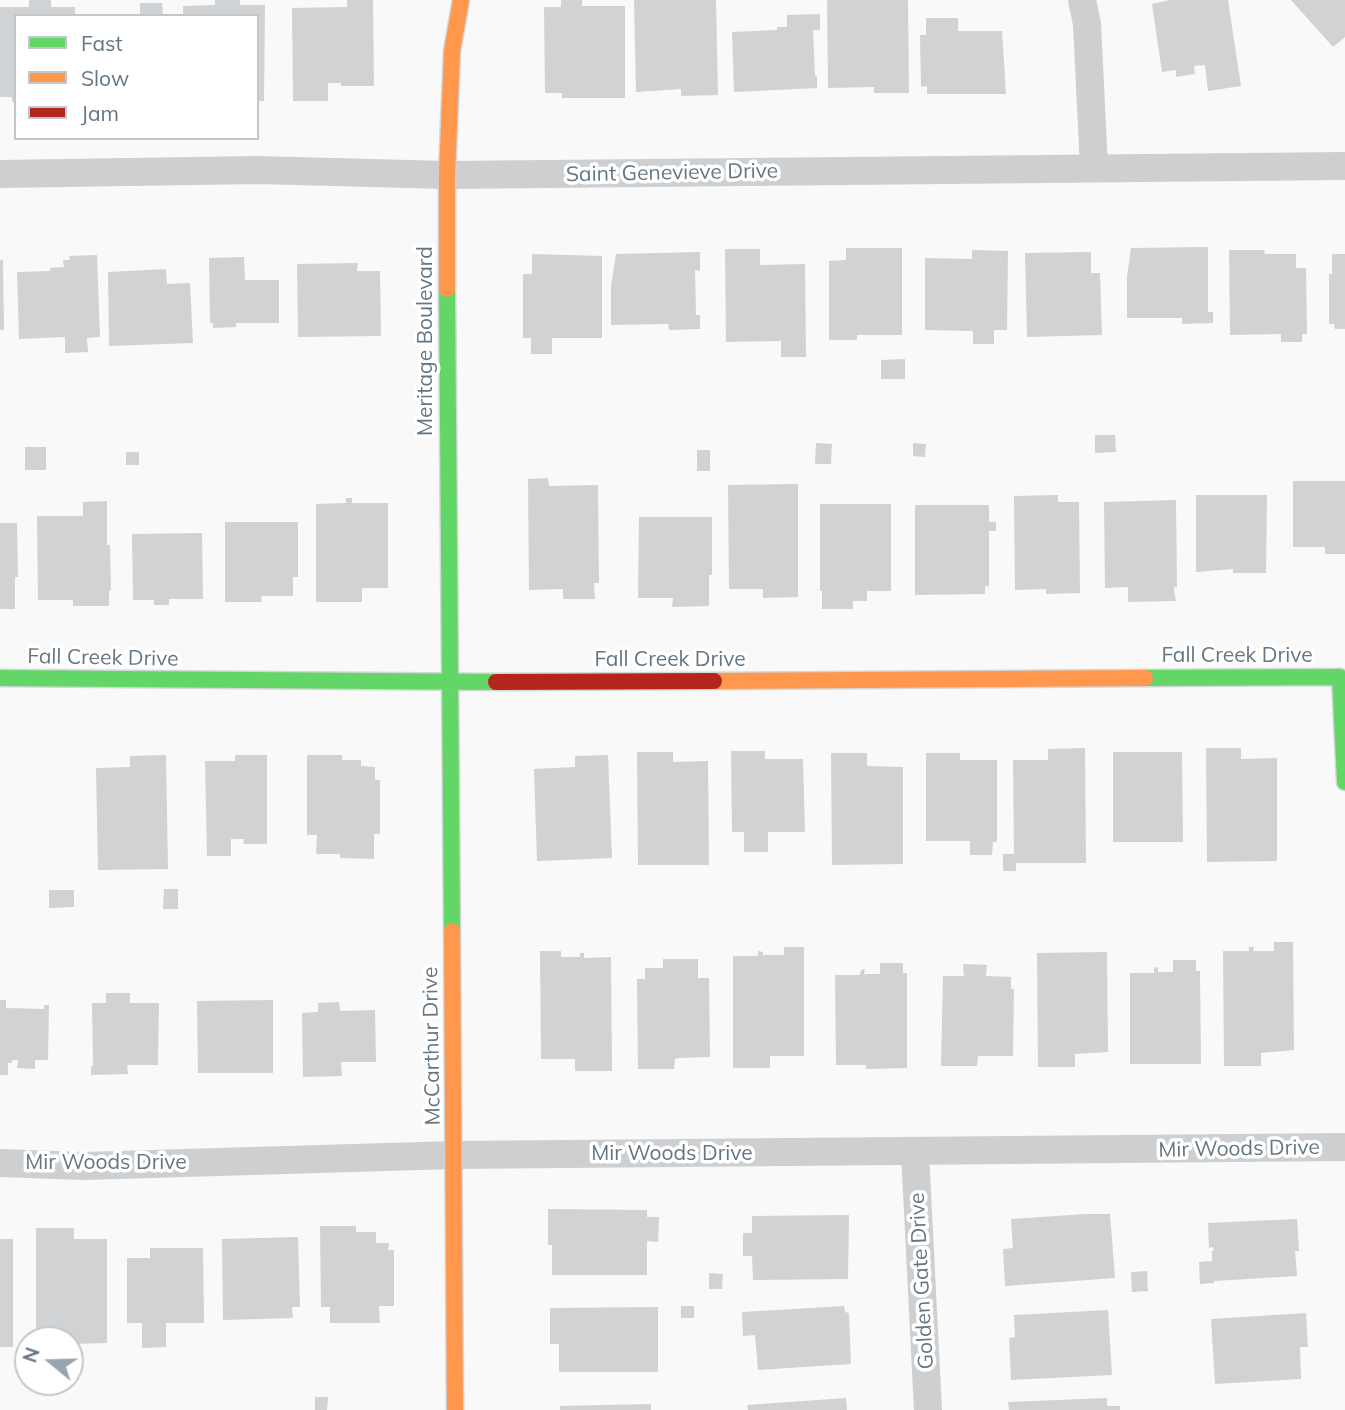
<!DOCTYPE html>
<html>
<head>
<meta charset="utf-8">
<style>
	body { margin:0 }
	#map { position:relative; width:1345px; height:1410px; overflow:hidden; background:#f9f9f9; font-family:Mulish,sans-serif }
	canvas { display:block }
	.legend { position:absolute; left:14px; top:14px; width:245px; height:126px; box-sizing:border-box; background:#fff; border:2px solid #c1c8cd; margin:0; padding:9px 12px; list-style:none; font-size:21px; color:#657683 }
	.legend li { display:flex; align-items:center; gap:14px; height:35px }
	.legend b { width:35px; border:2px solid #c1c8cd }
	.north { position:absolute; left:14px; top:1326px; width:70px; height:70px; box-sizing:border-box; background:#fff; border:2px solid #c1c8cd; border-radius:50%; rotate:289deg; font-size:19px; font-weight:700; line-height:28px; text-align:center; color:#657683 }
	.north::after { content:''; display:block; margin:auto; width:24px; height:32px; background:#99a4ac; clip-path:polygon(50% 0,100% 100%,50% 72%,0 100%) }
</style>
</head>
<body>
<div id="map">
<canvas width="1345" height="1410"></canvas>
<ul class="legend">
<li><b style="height:9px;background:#63d668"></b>Fast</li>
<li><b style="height:9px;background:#ff974d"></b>Slow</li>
<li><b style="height:9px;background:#b3261e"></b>Jam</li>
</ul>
<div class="north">N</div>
</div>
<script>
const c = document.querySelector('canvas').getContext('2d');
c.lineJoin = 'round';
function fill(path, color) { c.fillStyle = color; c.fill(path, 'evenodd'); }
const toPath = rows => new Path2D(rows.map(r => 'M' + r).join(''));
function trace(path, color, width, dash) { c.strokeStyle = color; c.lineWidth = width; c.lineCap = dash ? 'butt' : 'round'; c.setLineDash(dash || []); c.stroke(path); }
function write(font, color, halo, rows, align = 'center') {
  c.font = font + ' Mulish,sans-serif'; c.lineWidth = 7; c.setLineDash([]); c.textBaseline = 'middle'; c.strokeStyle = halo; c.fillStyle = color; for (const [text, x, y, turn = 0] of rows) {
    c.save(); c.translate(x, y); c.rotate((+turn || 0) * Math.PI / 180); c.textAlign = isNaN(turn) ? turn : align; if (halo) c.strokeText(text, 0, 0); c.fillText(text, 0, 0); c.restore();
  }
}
fill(toPath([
	[29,0,51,0,51,7,75,7,75,16,16,16,16,102,12,102,12,97,0,97,0,7,29,7],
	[215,0,240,0,240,5,265,5,264,101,257,101,257,16,183,16,183,6,215,5],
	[347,0,373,0,374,86,341,86,341,83,328,83,328,101,293,101,292,8,347,7],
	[561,0,582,0,582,6,625,6,625,98,562,98,562,93,545,93,544,7,561,7],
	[634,0,716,0,718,95,681,96,681,89,636,92],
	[827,0,908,0,909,93,874,93,874,87,828,88],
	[1170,0,1228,0,1241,86,1208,91,1205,65,1194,66,1195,74,1176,77,1176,70,1162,72,1152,4],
	[1291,0,1345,0,1345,37,1333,47],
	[140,3,162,3,163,16,140,16],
	[820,14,820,30,813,30,815,76,817,76,817,88,734,92,732,32,777,30,777,27,787,27,787,15],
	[926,18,958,18,958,31,1002,31,1006,94,927,94,927,86,921,87,920,35,926,35],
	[1208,247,1208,312,1213,312,1213,323,1182,324,1182,318,1127,318,1127,277,1131,248],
	[846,248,902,248,902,335,857,335,857,340,829,340,829,261,846,260],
	[725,249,760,249,760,265,805,264,806,357,781,357,781,341,726,342],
	[972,250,1008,251,1007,330,994,330,994,344,973,344,973,331,925,330,925,258,972,259],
	[1229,250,1264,250,1265,254,1296,254,1296,268,1306,268,1307,334,1302,334,1302,342,1281,342,1281,334,1230,335],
	[700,252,700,271,695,270,696,315,700,315,700,329,669,330,668,324,611,325,611,286,616,254],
	[1091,252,1091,273,1100,273,1102,335,1027,337,1025,253],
	[532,254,602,256,602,338,552,338,552,354,531,354,531,338,523,338,523,274,532,274],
	[1332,254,1345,254,1345,329,1335,329,1334,324,1329,324,1329,274,1332,274],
	[97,255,100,337,87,338,88,352,65,353,65,337,19,339,17,272,50,271,50,268,64,267,63,260,70,260,69,256],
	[244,257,245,280,279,280,279,323,236,323,236,327,213,328,213,323,210,323,209,258],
	[0,260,3,260,4,330,0,330],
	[358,263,357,271,380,271,381,336,298,337,297,264],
	[166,269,167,284,190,283,193,343,109,346,108,272],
	[905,359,905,379,881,379,881,360],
	[1095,435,1115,435,1116,452,1095,453],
	[816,443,832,444,831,464,815,464],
	[913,443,926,444,925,457,913,456],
	[25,447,46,447,46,470,25,470],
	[697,450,710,450,710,471,697,471],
	[126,452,139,452,139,465,126,465],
	[548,478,549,486,598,485,599,583,594,583,595,599,563,599,563,589,529,590,528,479],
	[1293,481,1345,481,1345,554,1325,554,1325,547,1293,547],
	[798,484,798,597,763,598,763,589,729,589,728,485],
	[1058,495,1058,502,1079,502,1080,593,1046,594,1046,589,1015,590,1014,496],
	[1196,495,1267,495,1266,573,1233,573,1233,569,1196,572],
	[346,498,352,498,352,503,388,503,388,588,362,588,362,602,316,602,316,504,346,503],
	[1176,500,1177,587,1174,587,1174,591,1176,601,1128,602,1128,587,1105,588,1104,502],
	[107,501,107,545,110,545,111,590,109,591,109,606,73,606,73,600,38,600,37,516,83,516,83,502],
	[820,504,891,504,891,591,867,591,867,601,853,601,853,609,822,609,822,591,820,591],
	[915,505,989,505,989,522,996,522,996,531,989,531,989,586,985,586,985,594,915,595],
	[639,517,712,517,712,575,709,575,709,606,672,607,673,598,638,598],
	[225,522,298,522,298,577,293,577,293,596,261,596,262,602,225,602],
	[0,523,17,523,18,577,15,577,15,609,0,609],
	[202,533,203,599,169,599,169,605,154,605,154,600,133,600,132,534],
	[1085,748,1086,863,1016,863,1016,871,1003,871,1003,854,1014,854,1013,760,1048,760,1048,749],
	[1206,748,1241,748,1241,759,1277,758,1277,861,1207,862],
	[731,751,765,751,765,759,803,759,805,832,768,832,768,852,744,852,744,832,732,832],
	[637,752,673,752,673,762,708,761,709,865,638,865],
	[1113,752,1182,752,1183,842,1113,842],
	[831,753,867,753,867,766,903,767,903,864,832,865],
	[926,753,960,753,960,760,997,760,997,842,993,842,992,855,970,855,970,841,926,841],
	[166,755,168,869,98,870,96,768,130,767,130,756],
	[235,755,267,755,267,844,243,844,244,839,231,839,231,856,207,856,205,761,235,761],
	[307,755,342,755,342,760,361,760,361,766,375,767,375,780,380,780,380,834,374,834,374,859,340,858,340,854,316,854,317,835,307,835],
	[608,755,612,858,537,861,534,769,575,767,575,756],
	[164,889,178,889,178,909,163,909],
	[49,890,74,890,74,907,49,908],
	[1274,942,1293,942,1294,1050,1261,1053,1261,1066,1224,1066,1223,951,1249,951,1249,947,1254,947,1253,951,1274,951],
	[784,947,804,947,804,1056,770,1056,770,1068,733,1068,733,956,758,956,758,951,763,952,763,955,784,955],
	[540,951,561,951,561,957,580,957,580,953,584,953,584,958,611,957,612,1071,575,1071,575,1059,541,1059],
	[1107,952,1108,1052,1075,1054,1075,1067,1038,1067,1037,953],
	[663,959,698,959,698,978,709,978,710,1057,679,1058,675,1059,674,1069,638,1069,637,979,645,979,645,968,663,968],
	[1173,960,1196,960,1196,971,1200,971,1201,1064,1130,1064,1130,973,1154,973,1154,968,1158,967,1158,972,1173,972],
	[880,963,903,963,903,973,907,973,907,1068,866,1069,866,1065,836,1065,835,975,860,975,861,970,865,969,864,974,880,974],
	[963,964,987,965,986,976,1011,977,1011,989,1014,989,1013,1056,978,1056,977,1066,941,1066,943,976,964,976],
	[106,993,130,993,130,1003,159,1003,158,1065,127,1065,128,1074,91,1075,91,1066,93,1066,92,1003,106,1003],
	[0,1000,6,1000,6,1008,44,1009,44,1005,49,1005,48,1060,35,1060,35,1069,17,1068,18,1060,12,1060,12,1063,8,1063,8,1075,0,1075],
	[273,1000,273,1073,198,1073,197,1001],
	[339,1002,340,1011,375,1010,376,1062,341,1062,342,1076,303,1077,302,1013,318,1012,318,1003],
	[548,1209,647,1210,647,1217,659,1217,658,1242,647,1241,647,1275,552,1275,552,1245,548,1245],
	[1086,1214,1110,1214,1115,1278,1005,1286,1003,1249,1013,1248,1011,1219],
	[849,1215,848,1279,753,1280,752,1256,743,1256,743,1233,752,1233,752,1216],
	[1297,1219,1299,1251,1295,1251,1297,1276,1214,1281,1214,1283,1200,1284,1199,1262,1212,1261,1212,1251,1214,1251,1213,1247,1209,1248,1208,1223],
	[320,1226,356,1226,356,1232,376,1232,376,1243,389,1243,388,1250,394,1250,394,1306,379,1306,380,1323,330,1323,330,1307,321,1307],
	[36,1228,74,1228,74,1239,107,1239,107,1343,70,1344,70,1340,36,1340],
	[298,1237,300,1307,292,1307,293,1318,223,1320,222,1239],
	[0,1239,13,1239,13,1347,0,1347],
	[150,1248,203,1248,204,1323,166,1323,166,1347,142,1348,142,1323,127,1323,127,1258,150,1258],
	[1147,1271,1148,1291,1132,1292,1131,1272],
	[709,1273,723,1274,722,1289,709,1289],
	[681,1306,694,1306,694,1318,681,1318],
	[844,1306,845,1312,849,1313,851,1364,758,1370,755,1335,743,1336,742,1312],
	[658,1307,658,1372,559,1372,559,1344,550,1344,550,1308],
	[1108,1310,1112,1375,1011,1380,1009,1338,1015,1337,1014,1315],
	[1306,1313,1308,1347,1300,1347,1301,1379,1215,1384,1211,1319],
	[315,1397,328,1397,327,1410,315,1410],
	[846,1398,847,1410,748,1410,747,1405],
	[1107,1398,1107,1406,1120,1406,1120,1410,1009,1410,1008,1402],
	[651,1404,651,1410,560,1410,560,1406]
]), '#d0d2d3');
const fast = toPath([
	[447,289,452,931],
	[0,678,496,682],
	[1145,678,1340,677,1345,782]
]);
const slow = toPath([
	[447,289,447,175,452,51,461,0],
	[714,681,1145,678],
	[452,931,455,1410]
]);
const jam = toPath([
	[496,682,714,681]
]);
trace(fast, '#d5d6d7', 19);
trace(slow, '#d5d6d7', 19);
trace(jam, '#d5d6d7', 19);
trace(toPath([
	[1082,0,1087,24,1094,168],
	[0,174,257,170,447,175,1345,166],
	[915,1153,928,1410],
	[0,1163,84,1166,454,1155,1345,1147]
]), '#cecfd0', 28);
trace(fast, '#63d668', 16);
trace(slow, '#ff974d', 16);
trace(jam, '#b3261e', 16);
write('21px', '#657683', '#fff', [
	["Saint Genevieve Drive",672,173,-1],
	["Meritage Boulevard",426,341,-90],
	["Fall Creek Drive",1237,656],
	["Fall Creek Drive",103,658,1],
	["Fall Creek Drive",670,660],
	["McCarthur Drive",432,1046,-91],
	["Mir Woods Drive",1239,1149,-1],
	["Mir Woods Drive",672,1154],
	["Mir Woods Drive",106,1163],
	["Golden Gate Drive",922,1281,-93]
]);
</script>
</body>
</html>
